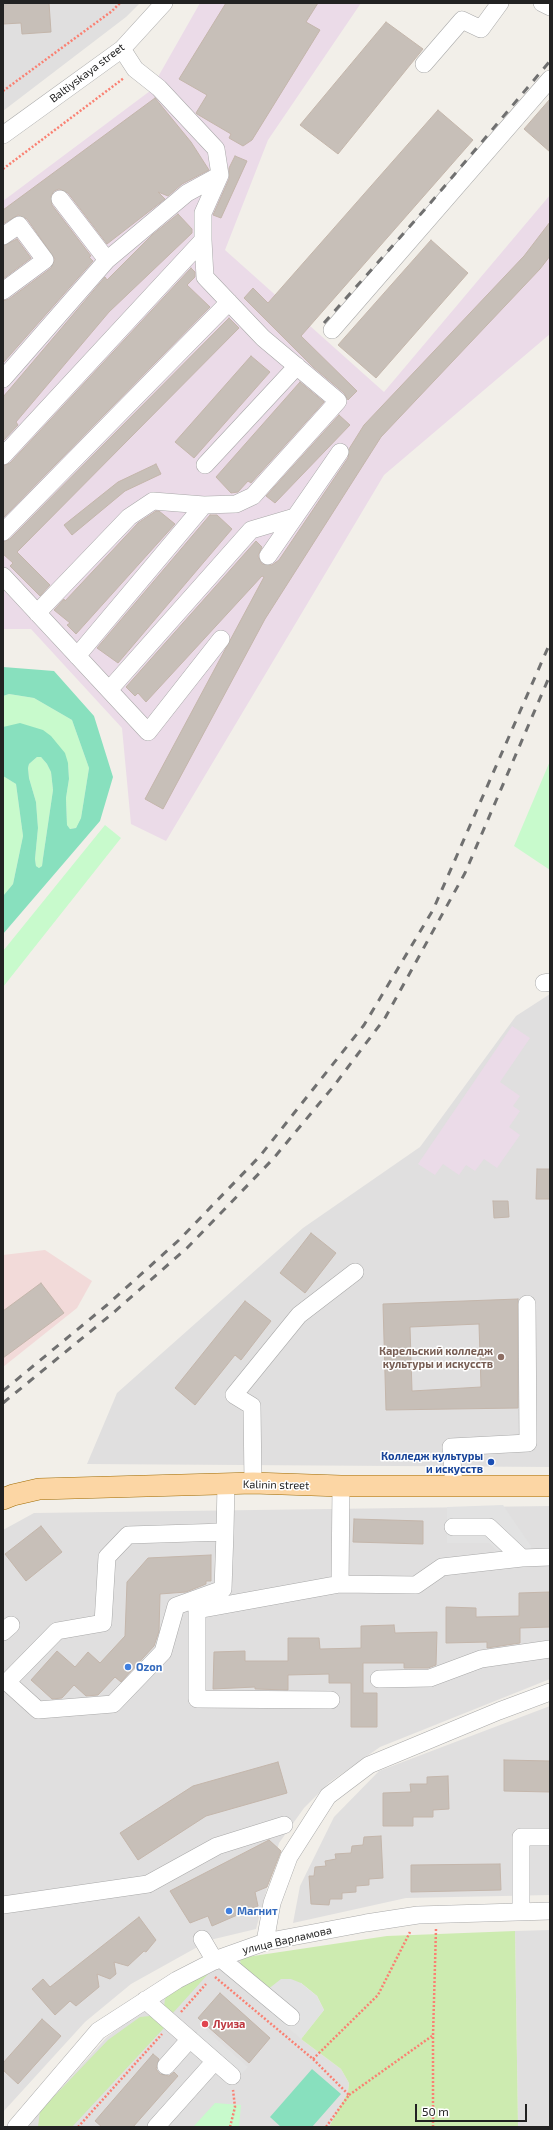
<!DOCTYPE html>
<html>
<head>
<meta charset="utf-8">
<style>
	body { margin:0 }
	#map { position:relative; width:553px; height:2130px; overflow:hidden; background:#f2efe9; font-family:"Exo 2",sans-serif }
	canvas { display:block }
	.frame { position:absolute; inset:0; border:4px solid #222; pointer-events:none }
	.scale { position:absolute; left:415px; top:2104px; width:112px; height:18px; box-sizing:border-box; border:2px solid #222; border-top:0; padding-left:5px; font-size:12px; line-height:14px; white-space:nowrap; color:#222; -webkit-text-stroke:3px #fff; paint-order:stroke }
</style>
</head>
<body>
<div id="map">
<canvas width="553" height="2130"></canvas>
<div class="frame"></div>
<div class="scale">50 m</div>
</div>
<script>
const c = document.querySelector('canvas').getContext('2d');
c.lineJoin = 'round';
function fill(path, color) { c.fillStyle = color; c.fill(path, 'evenodd'); }
const toPath = rows => new Path2D(rows.map(r => 'M' + r).join(''));
function trace(path, color, width, dash) { c.strokeStyle = color; c.lineWidth = width; c.lineCap = dash ? 'butt' : 'round'; c.setLineDash(dash || []); c.stroke(path); }
function write(font, color, halo, rows, align = 'center') {
  c.font = font + ' "Exo 2",sans-serif'; c.lineWidth = 3; c.setLineDash([]); c.textBaseline = 'middle'; c.strokeStyle = halo; c.fillStyle = color; for (const [text, x, y, turn = 0] of rows) {
    c.save(); c.translate(x, y); c.rotate((+turn || 0) * Math.PI / 180); c.textAlign = isNaN(turn) ? turn : align; if (halo) c.strokeText(text, 0, 0); c.fillText(text, 0, 0); c.restore();
  }
}
fill(toPath([
	[3,3,140,3,126,17,3,111],
	[550,994,550,1467,87,1464,117,1393,303,1228,420,1147,516,1016],
	[550,1506,550,1679,380,1747,330,1782,304,1808,279,1843,256,1929,210,1940,131,1984,85,2022,3,2112,3,1530,34,1513],
	[550,1706,550,1895,406,1898,293,1923,300,1886,334,1817,379,1771],
	[550,1930,550,2127,518,2127,515,1931],
	[240,1958,281,1979,324,2010,301,2039,341,2069,349,2083,348,2092,329,2127,26,2127,106,2038,167,1992]
]), '#e0dfdf');
fill(toPath([
	[45,1250,92,1281,77,1308,3,1367,3,1255]
]), '#f2dad9');
fill(toPath([
	[200,3,361,3,268,140,225,250,384,392,550,195,550,334,384,475,166,841,131,824,122,728,31,629,3,629,3,201,150,91],
	[512,1026,530,1038,500,1082,520,1096,513,1106,520,1111,509,1127,520,1135,497,1168,484,1159,475,1171,466,1165,459,1175,443,1164,435,1175,418,1164]
]), '#ebdbe8');
fill(toPath([
	[515,1931,518,2127,329,2127,348,2092,349,2083,341,2069,301,2039,324,2010,317,1996,301,1983,267,1990,241,1969,240,1958,387,1936],
	[209,1973,172,2014,164,2007,165,1999,168,1994],
	[150,2016,164,2028,72,2127,38,2127,40,2111,108,2040,140,2017]
]), '#cdebb0');
fill(toPath([
	[9,694,34,698,72,720,89,768,81,818,76,828,70,829,67,825,66,798,69,779,68,763,3,727,3,696],
	[37,757,41,757,47,764,51,772,53,790,43,858,42,866,39,868,36,866,35,859,38,828,36,802,29,778,28,768,29,764],
	[550,761,550,870,514,846],
	[3,776,16,784,23,836,13,884,3,896],
	[105,825,121,838,3,987,3,951],
	[215,2103,241,2105,239,2127,193,2127]
]), '#c8facc');
fill(toPath([
	[3,667,54,671,94,716,113,777,100,821,3,934,3,896,13,884,23,836,16,784,3,776,3,727,20,723,43,730,51,736,65,753,68,763,69,779,66,798,67,825,70,829,76,828,81,818,89,768,72,720,34,698,9,694,3,696],
	[37,757,41,757,47,764,51,772,53,790,43,858,42,866,39,868,36,866,35,859,38,828,36,802,29,778,28,768,29,764],
	[312,2069,341,2094,312,2127,281,2127,270,2117]
]), '#88e0be');
fill(toPath([
	[503,1505,531,1546,531,1553,498,1552,489,1543,447,1543,447,1507],
	[281,1979,291,1979,301,1983,317,1996,324,2010,301,2039,257,2001,267,1990],
	[202,2026,248,2067,238,2078,192,2037]
]), '#e2e2e2');
const building = toPath([
	[3,3,49,3,51,32,22,34,21,23,3,24,3,3],
	[226,3,318,3,306,22,320,30,252,140,243,146,229,138,231,134,197,114,196,113,207,95,179,79,226,3],
	[386,22,423,49,338,154,300,125,386,22],
	[155,98,191,142,209,170,182,184,168,196,158,192,165,199,107,244,68,193,59,189,54,191,51,196,52,205,91,256,89,257,93,261,3,363,3,301,9,299,51,268,55,259,27,219,18,215,3,224,3,210,155,98],
	[550,99,550,152,524,129,550,99],
	[438,110,473,140,301,336,357,391,348,400,344,393,313,367,244,298,253,288,268,303,438,110],
	[235,156,247,161,221,218,213,215,229,179,229,168,235,156],
	[178,214,192,229,192,233,109,312,16,422,18,425,3,441,3,397,105,277,107,280,152,235,178,214],
	[550,222,550,256,540,269,381,437,265,619,163,809,145,799,264,577,262,576,146,702,138,693,135,696,126,687,256,541,262,547,258,556,262,564,272,565,279,560,348,458,349,449,364,425,524,256,550,222],
	[17,239,31,258,3,279,3,246,17,239],
	[431,240,468,273,376,378,338,345,431,240],
	[191,268,195,272,195,277,187,285,210,307,3,518,3,466,10,463,191,268],
	[229,318,239,328,17,552,50,585,40,596,10,566,13,563,3,554,3,542,10,539,229,318],
	[251,356,270,372,194,458,175,442,251,356],
	[300,382,324,402,251,483,248,481,238,492,231,493,216,477,300,382],
	[339,415,350,425,275,503,266,496,339,415],
	[156,464,161,474,125,491,72,535,64,525,118,482,156,464],
	[156,511,159,511,175,524,76,634,67,625,70,623,54,610,64,599,65,601,138,523,156,511],
	[210,515,217,515,232,529,118,663,97,648,210,515],
	[537,1169,550,1169,550,1199,536,1199,537,1169],
	[493,1201,508,1201,509,1217,494,1218,493,1201],
	[311,1233,336,1253,305,1293,280,1273,311,1233],
	[41,1283,64,1313,3,1358,3,1311,41,1283],
	[518,1299,518,1408,386,1410,383,1304,518,1299],
	[479,1324,481,1387,412,1391,410,1327,479,1324],
	[245,1301,271,1321,241,1360,235,1355,195,1405,175,1388,245,1301],
	[354,1519,423,1521,423,1544,353,1542,354,1519],
	[41,1526,62,1552,26,1581,5,1554,41,1526],
	[211,1555,211,1581,206,1581,206,1584,186,1592,160,1594,159,1631,154,1646,121,1682,115,1677,98,1695,86,1696,74,1685,62,1698,52,1699,31,1680,57,1651,75,1667,88,1652,100,1663,125,1636,127,1582,148,1558,211,1555],
	[550,1592,550,1627,520,1628,520,1643,487,1648,487,1642,446,1643,446,1607,476,1608,476,1617,519,1616,519,1593,550,1592],
	[394,1625,395,1633,437,1632,436,1665,428,1668,404,1668,404,1663,363,1663,363,1693,377,1693,377,1727,351,1727,351,1683,329,1683,329,1674,288,1675,288,1690,255,1689,255,1687,213,1689,214,1652,245,1651,245,1661,288,1661,288,1638,319,1638,320,1649,361,1648,361,1626,394,1625],
	[504,1760,550,1761,550,1792,504,1791,504,1760],
	[278,1762,287,1793,206,1816,138,1860,120,1833,193,1786,278,1762],
	[448,1776,449,1809,433,1810,433,1817,413,1817,413,1826,383,1826,383,1793,411,1792,410,1784,427,1784,427,1777,448,1776],
	[381,1836,383,1878,369,1879,369,1885,356,1886,356,1892,342,1893,342,1899,330,1899,329,1905,311,1904,309,1876,314,1876,315,1867,326,1866,325,1861,336,1859,335,1854,351,1853,352,1846,363,1845,364,1837,381,1836],
	[269,1840,281,1851,267,1887,255,1892,258,1906,212,1926,208,1916,190,1923,170,1891,269,1840],
	[500,1864,501,1890,411,1892,411,1865,500,1864],
	[139,1917,156,1940,146,1952,144,1951,128,1966,114,1962,116,1974,110,1979,97,1974,99,1987,76,2006,70,2001,55,2015,32,1989,43,1979,50,1987,139,1917],
	[220,1993,270,2038,249,2063,198,2018,220,1993],
	[42,2019,61,2036,18,2084,3,2070,3,2063,42,2019],
	[153,2054,159,2059,156,2069,160,2074,169,2076,174,2072,178,2076,133,2127,102,2127,95,2121,153,2054]
]);
fill(building, '#c7bfb8');
trace(building, '#c4b6ab', 1);
const minor = toPath([
	[542,3,550,7],
	[424,64,462,20,481,29,500,3],
	[3,135,122,49,164,3],
	[60,199,107,260,187,193,220,175],
	[3,236,19,225,45,260,3,291],
	[332,330,550,79],
	[3,379,107,260],
	[3,456,203,240],
	[205,465,297,366],
	[3,532,229,302],
	[268,556,295,517],
	[3,576,148,732,221,639],
	[37,613,129,517,153,501,204,505],
	[77,656,204,505,236,504,253,496,338,401,263,338,205,277,203,240,203,213,220,175,216,149,159,88,135,69,122,49],
	[109,690,251,530,295,517,340,452],
	[544,983,550,982],
	[253,1483,252,1406,234,1395,299,1315,355,1272],
	[454,1486,451,1447,528,1443,527,1304],
	[453,1527,489,1527,522,1558],
	[225,1532,128,1535,107,1557,103,1623,57,1631,7,1682,38,1710,113,1704,163,1652,176,1606,223,1589,225,1532,226,1484],
	[340,1584,341,1486],
	[3,1632,11,1625],
	[379,1679,430,1678,481,1659,550,1649],
	[331,1700,197,1699,197,1610,340,1584,416,1585,442,1567,522,1558,550,1557],
	[3,1905,148,1884,217,1846,284,1825],
	[521,1912,521,1837,550,1837],
	[202,1939,215,1961],
	[265,1942,272,1903,289,1857,328,1796,369,1765,499,1711,550,1692],
	[220,1958,291,2017],
	[145,2000,232,2076],
	[166,2066,190,2039],
	[16,2127,98,2031,177,1980,220,1958,265,1942,366,1923,418,1915,550,1911],
	[156,2127,215,2061]
]);
const major = toPath([
	[3,1499,13,1495,39,1489,253,1483,341,1486,550,1486]
]);
trace(minor, '#a9a9a9', 18);
trace(major, '#a06b00', 22);
trace(toPath([
	[3,91,112,11,120,3],
	[3,169,124,78],
	[215,1977,313,2059,349,2095,326,2127],
	[181,2012,206,1984],
	[313,2059,378,1995,410,1932],
	[349,2095,432,2036],
	[78,2127,162,2034],
	[230,2127,235,2107,233,2090],
	[433,2127,433,2036,436,1929]
]), '#fa8072', 2.5, [2, 2]);
trace(minor, '#fff', 17);
trace(major, '#fcd6a4', 21);
trace(toPath([
	[324,323,427,207,550,61],
	[3,1391,107,1305,179,1240,260,1156,364,1025,433,910,550,643],
	[3,1403,113,1313,187,1248,273,1159,333,1087,385,1018,465,873,550,675]
]), '#707070', 3, [8, 8]);
for (const [x, y, r, color] of [
	[501,1357,4,"#8d6e63"],
	[491,1462,4,"#1a4fb4"],
	[128,1667,4,"#3f7fe0"],
	[229,1911,4,"#3f7fe0"],
	[205,2024,4,"#e0444e"]
]) { const dot = new Path2D(); dot.arc(x, y, r, 0, 2 * Math.PI); c.fillStyle = color; c.fill(dot); trace(dot, '#fff', 1.5); }
write('11px', '#222', '#fff', [
	["Baltiyskaya street",87,73,-37],
	["Kalinin street",276,1485,1],
	["улица Варламова",287,1940,-13]
]);
write('bold 11px', '#785e54', '#fff', [
	["Карельский колледж",493,1351],
	["культуры и искусств",493,1364]
], 'right');
write('bold 11px', '#164399', '#fff', [
	["Колледж культуры",483,1456],
	["и искусств",483,1469]
], 'right');
write('bold 11px', '#366cbe', '#fff', [
	["Ozon",136,1667],
	["Магнит",237,1911]
], 'left');
write('bold 11px', '#be3a42', '#fff', [
	["Луиза",213,2024]
], 'left');
</script>
</body>
</html>
